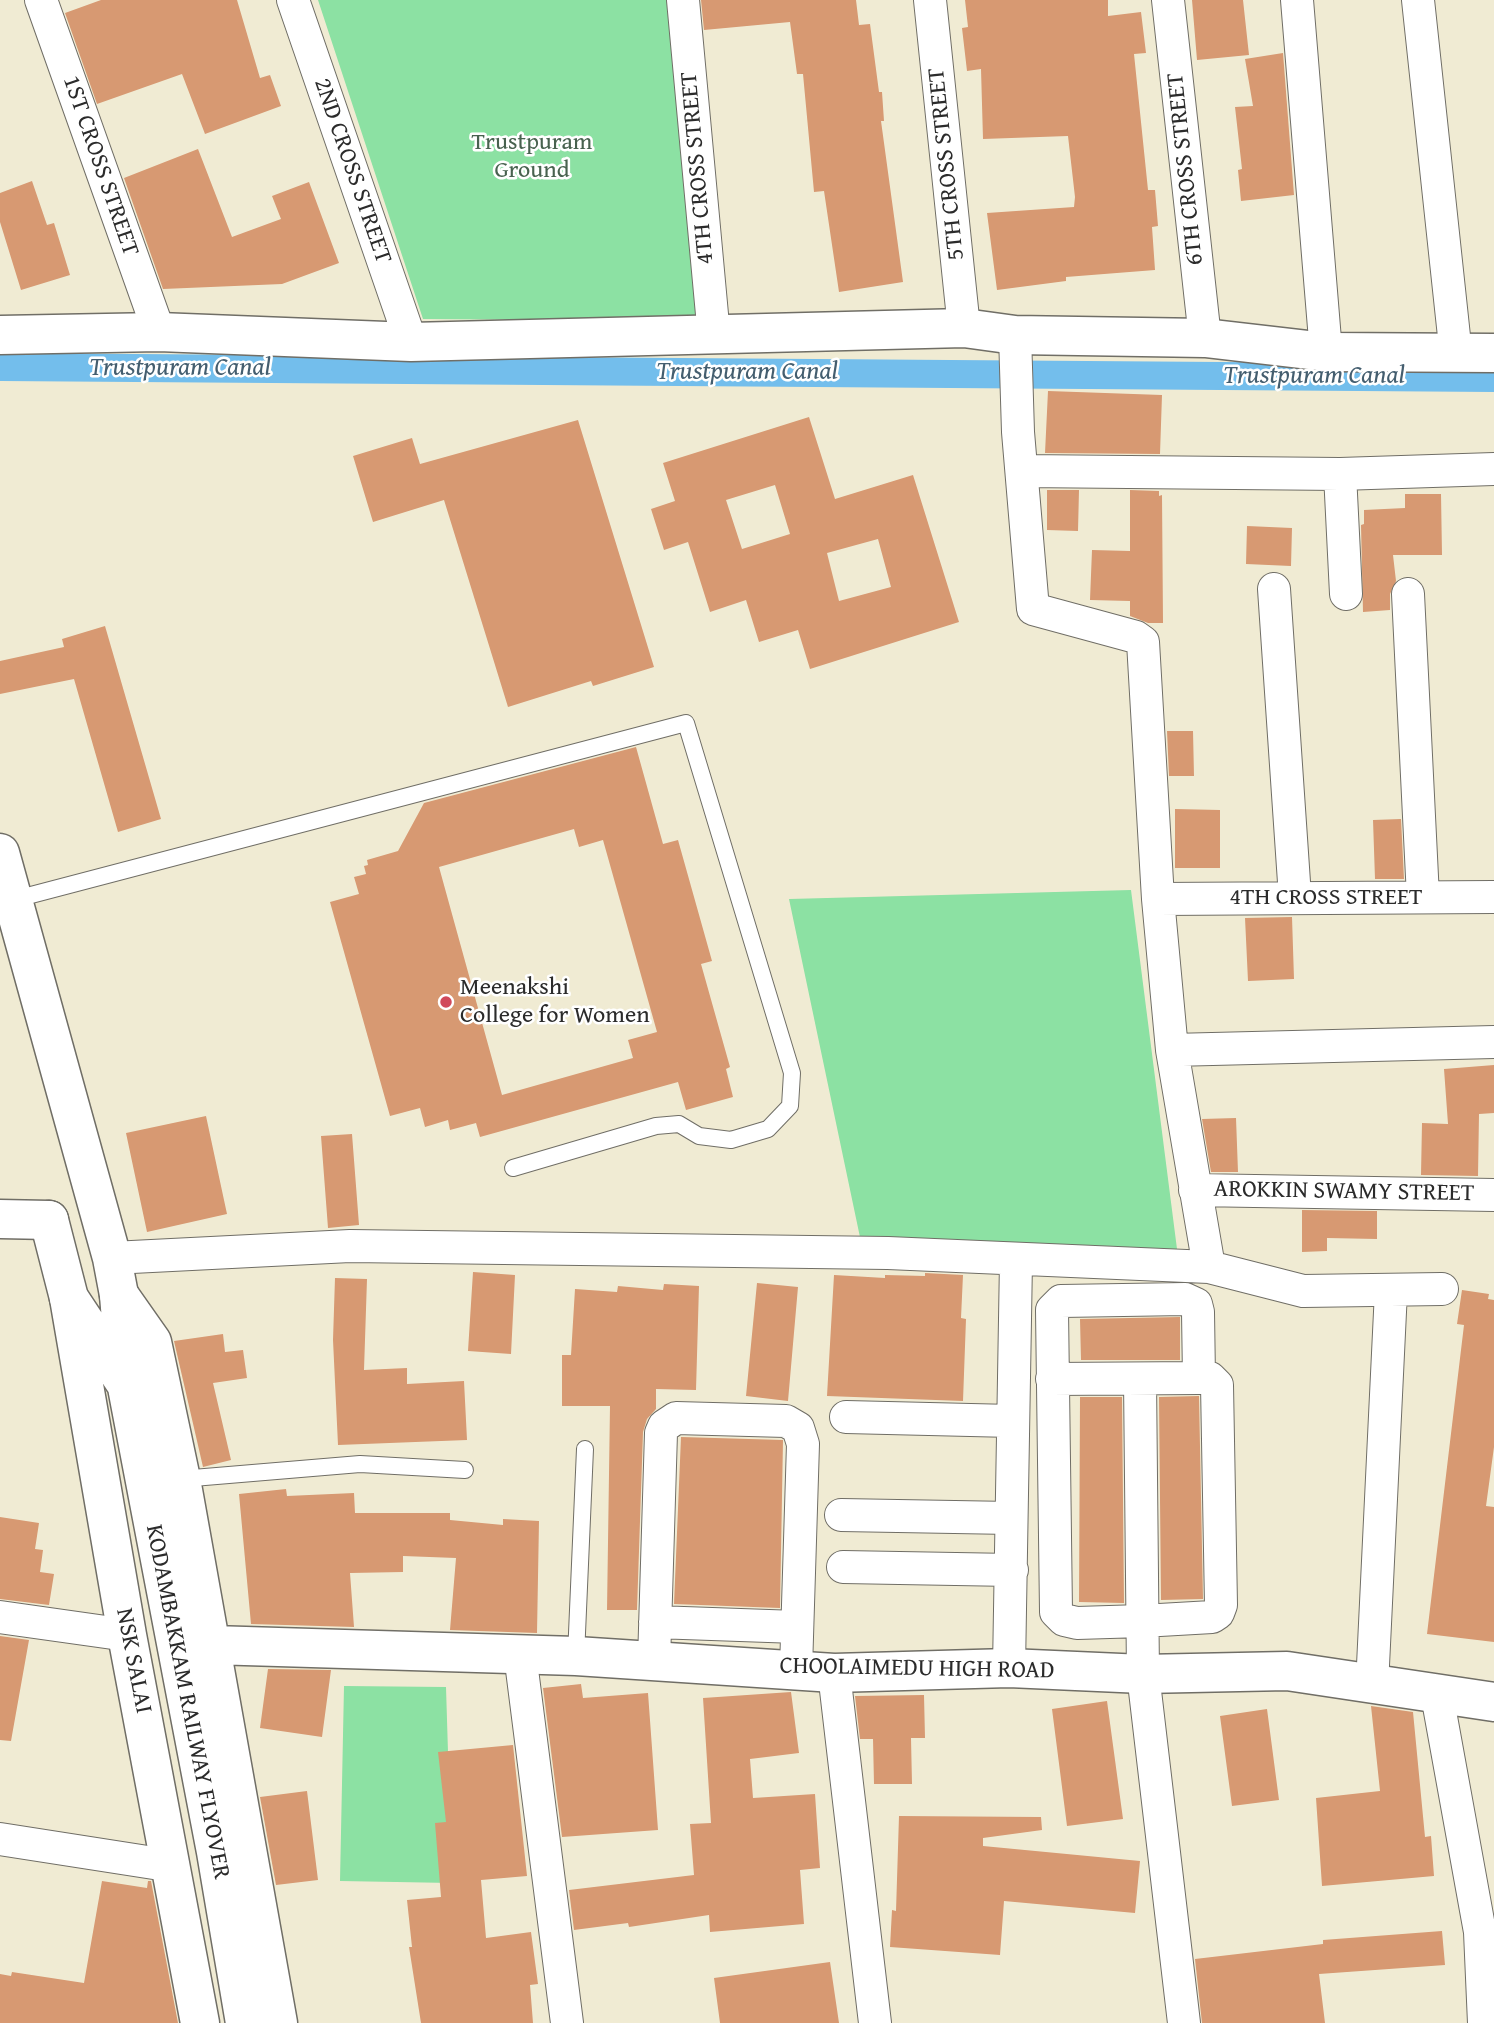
<!DOCTYPE html>
<html>
<head>
<meta charset="utf-8">
<style>
	body { margin:0 }
	canvas { display:block; background:#f0ebd3 }
</style>
</head>
<body>
<canvas width="1494" height="2023"></canvas>
<script>
const c = document.querySelector('canvas').getContext('2d');
c.lineJoin = 'round';
function fill(path, color) { c.fillStyle = color; c.fill(path, 'evenodd'); }
const toPath = rows => new Path2D(rows.map(r => 'M' + r).join(''));
function trace(path, color, width, dash) { c.strokeStyle = color; c.lineWidth = width; c.lineCap = dash ? 'butt' : 'round'; c.setLineDash(dash || []); c.stroke(path); }
function write(font, color, halo, rows, align = 'center') {
  c.font = font + ' "Gentium Book Plus",serif'; c.lineWidth = 5; c.setLineDash([]); c.textBaseline = 'middle'; c.strokeStyle = halo; c.fillStyle = color; for (const [text, x, y, turn = 0] of rows) {
    c.save(); c.translate(x, y); c.rotate((+turn || 0) * Math.PI / 180); c.textAlign = isNaN(turn) ? turn : align; if (halo) c.strokeText(text, 0, 0); c.fillText(text, 0, 0); c.restore();
  }
}
fill(toPath([
	[318,0,671,0,703,321,423,319],
	[1131,890,1177,1249,861,1242,789,899],
	[344,1686,446,1687,452,1883,340,1881]
]), '#8ce1a3');
trace(toPath([
	[0,367,1494,378]
]), '#73beec', 28);
fill(toPath([
	[101,0,237,0,260,78,270,75,281,106,205,134,182,74,97,104,65,13],
	[701,0,856,0,859,25,870,24,879,92,882,92,884,121,881,121,903,282,839,292,824,191,814,192,803,74,797,74,790,22,704,30],
	[965,0,1108,0,1108,16,1141,12,1146,53,1134,54,1148,190,1155,190,1158,226,1152,227,1155,270,1066,277,1066,281,997,290,987,213,1074,207,1075,197,1068,136,983,139,981,69,967,71,962,28,968,27],
	[1192,0,1243,0,1249,55,1197,60],
	[1283,53,1294,195,1241,201,1238,170,1242,169,1235,107,1253,106,1245,59],
	[198,149,232,237,281,219,272,196,309,182,339,263,282,284,163,289,124,178],
	[32,181,47,225,54,223,70,275,21,290,0,222,0,193],
	[1048,391,1162,395,1160,454,1045,453],
	[809,417,835,499,913,475,959,622,810,669,798,630,759,642,746,600,710,612,688,542,664,550,651,509,675,501,663,463],
	[775,485,790,534,742,549,726,500],
	[878,539,891,587,839,601,827,553],
	[578,420,654,667,593,686,591,681,508,707,444,500,373,522,353,456,412,438,420,464],
	[1047,490,1079,490,1078,531,1047,530],
	[1130,490,1159,491,1159,496,1162,495,1163,623,1148,623,1130,616,1130,601,1090,600,1092,550,1130,551],
	[1405,494,1441,494,1442,555,1393,555,1396,581,1390,594,1390,610,1363,612,1361,525,1364,524,1364,510,1405,508],
	[1247,526,1292,528,1291,566,1246,564],
	[105,626,161,819,118,832,74,679,0,694,0,661,64,647,62,639],
	[1167,731,1193,731,1194,776,1169,776],
	[636,747,663,844,678,840,712,961,701,964,730,1067,726,1069,733,1097,686,1110,678,1082,480,1137,476,1123,450,1130,448,1120,425,1127,420,1108,390,1116,330,902,359,894,354,877,366,874,364,866,368,865,367,860,398,851,424,803],
	[574,829,579,847,603,840,657,1032,628,1040,633,1058,502,1095,439,867],
	[1175,809,1220,810,1220,868,1175,868],
	[1401,819,1404,879,1375,879,1373,820],
	[1292,917,1294,979,1248,981,1245,918],
	[1494,1065,1494,1113,1479,1114,1478,1176,1421,1175,1422,1123,1448,1124,1444,1069],
	[206,1116,227,1214,147,1232,126,1133],
	[1236,1118,1238,1172,1211,1172,1202,1119],
	[352,1134,359,1225,328,1228,321,1136],
	[1302,1210,1377,1211,1377,1239,1327,1238,1327,1251,1302,1252],
	[473,1272,515,1275,511,1354,468,1351],
	[925,1273,963,1275,961,1318,966,1319,963,1401,827,1396,834,1275,885,1278,885,1275,925,1276],
	[335,1278,367,1279,364,1370,407,1368,407,1384,464,1381,467,1440,338,1445,333,1340],
	[757,1283,798,1287,788,1401,746,1396],
	[664,1284,699,1286,696,1390,656,1389,656,1409,647,1419,643,1432,637,1610,607,1610,610,1406,562,1406,562,1355,571,1355,575,1289,617,1292,618,1286,663,1290],
	[1462,1290,1489,1294,1488,1299,1494,1300,1494,1447,1486,1506,1494,1507,1494,1642,1427,1634,1464,1325,1457,1324],
	[1180,1317,1180,1360,1081,1360,1080,1319],
	[223,1334,225,1352,243,1350,247,1378,213,1383,231,1460,203,1467,174,1341],
	[1199,1396,1203,1599,1161,1600,1159,1397],
	[1080,1397,1122,1397,1124,1603,1079,1602],
	[681,1437,783,1440,780,1608,674,1604],
	[286,1489,287,1496,354,1493,355,1513,450,1513,450,1520,503,1525,503,1519,539,1521,537,1633,450,1630,456,1558,403,1556,403,1572,350,1573,354,1627,251,1624,239,1494],
	[0,1517,39,1523,35,1549,43,1550,40,1572,54,1574,49,1605,0,1599],
	[0,1636,29,1640,11,1741,0,1740],
	[268,1669,331,1670,322,1737,260,1728],
	[581,1684,583,1698,648,1693,658,1830,562,1837,543,1688],
	[791,1692,799,1753,750,1759,753,1798,815,1794,820,1868,800,1870,804,1924,710,1932,709,1915,629,1927,628,1923,574,1930,569,1890,694,1875,690,1824,711,1823,703,1698],
	[924,1695,925,1738,911,1738,912,1784,874,1784,873,1739,860,1739,855,1696],
	[1107,1701,1123,1819,1067,1826,1052,1709],
	[1371,1706,1413,1712,1425,1837,1431,1836,1434,1876,1322,1886,1316,1798,1380,1791],
	[1267,1709,1279,1800,1232,1806,1220,1716],
	[513,1745,527,1876,481,1880,486,1938,531,1932,538,1984,530,1985,533,2023,421,2023,409,1947,412,1947,407,1900,441,1897,435,1823,446,1822,438,1752],
	[307,1791,318,1880,276,1885,260,1797],
	[899,1816,1041,1817,1042,1830,983,1838,983,1846,1140,1861,1135,1913,1004,1901,1000,1955,890,1947,892,1910,896,1911],
	[102,1881,147,1888,148,1881,151,1881,178,2023,0,2023,0,1974,11,1976,12,1972,84,1983],
	[1442,1931,1445,1965,1319,1974,1325,2023,1202,2023,1195,1959,1323,1944,1323,1940],
	[830,1962,839,2023,720,2023,714,1978]
]), '#d79972');
const service = toPath([
	[12,900,686,723,792,1073,790,1106,768,1129,731,1140,699,1136,679,1124,656,1126,513,1168],
	[181,1479,360,1464,465,1470],
	[576,1656,585,1449]
]);
const minor = toPath([
	[41,0,159,332],
	[293,0,411,342],
	[683,0,714,336],
	[930,0,964,328],
	[1168,0,1205,338],
	[1297,0,1326,352],
	[1418,0,1456,355],
	[1015,335,1018,432,1033,609,1136,637,1143,642,1158,899,1172,1050,1209,1267],
	[1023,471,1340,474,1494,469],
	[1340,474,1346,594],
	[1274,589,1295,897],
	[1408,594,1423,897],
	[1158,899,1494,897],
	[1172,1050,1494,1042],
	[1195,1190,1494,1195],
	[112,1258,350,1246,888,1253,1209,1267,1303,1291,1442,1289],
	[1185,1299,1196,1304,1198,1312,1199,1378,1210,1378,1217,1385,1221,1605,1218,1613,1212,1617,1142,1621,1077,1623,1064,1620,1056,1612,1052,1310,1061,1301,1185,1299],
	[1052,1379,1199,1378],
	[1140,1379,1143,1674,1184,2023],
	[846,1417,1012,1421],
	[841,1515,1011,1518],
	[843,1567,1012,1570],
	[0,1617,127,1635],
	[655,1622,797,1627],
	[520,1654,567,2023],
	[654,1661,661,1433,664,1426,676,1418,786,1421,798,1428,803,1444,796,1669],
	[1009,1668,1016,1261],
	[834,1673,875,2023],
	[1372,1686,1391,1291],
	[1437,1695,1480,1932,1484,2023],
	[0,1839,173,1866]
]);
const tertiary = toPath([
	[0,335,159,332,411,342,964,328,1015,335,1205,338,1326,352,1494,353],
	[119,1295,152,1342,181,1479,278,2023],
	[69,1298,127,1635,200,2023],
	[212,1645,576,1656,834,1673,1009,1668,1143,1674,1287,1671,1494,1702]
]);
const secondary = toPath([
	[0,1219,49,1220]
]);
const primary = toPath([
	[0,853,112,1258,119,1295,126,1382,216,1852,245,2023],
	[49,1220,69,1298,124,1381]
]);
trace(service, '#706e66', 18);
trace(minor, '#706e66', 34);
trace(tertiary, '#706e66', 41);
trace(secondary, '#706e66', 41);
trace(primary, '#706e66', 41);
trace(service, '#fff', 16);
trace(minor, '#fff', 32);
trace(tertiary, '#fff', 38);
trace(secondary, '#fff', 38);
trace(primary, '#fff', 38);
for (const [x, y, r, color] of [
	[446,1002,7,"#d1495b"]
]) { const dot = new Path2D(); dot.arc(x, y, r, 0, 2 * Math.PI); c.fillStyle = color; c.fill(dot); trace(dot, '#fff', 2.5); }
write('24px', '#48624f', '#fff', [
	["Trustpuram",532,143],
	["Ground",532,171]
]);
write('24px', '#2b2b2b', '#fff', [
	["5TH CROSS STREET",947,164,-96],
	["1ST CROSS STREET",100,166,71],
	["4TH CROSS STREET",698,168,-95],
	["6TH CROSS STREET",1186,169,-96],
	["2ND CROSS STREET",352,171,71],
	["4TH CROSS STREET",1326,898],
	["AROKKIN SWAMY STREET",1344,1192,1],
	["NSK SALAI",133,1661,79],
	["CHOOLAIMEDU HIGH ROAD",917,1669,1],
	["KODAMBAKKAM RAILWAY FLYOVER",187,1702,79]
]);
write('24px', '#2b2b2b', '#fff', [
	["Meenakshi",460,988],
	["College for Women",460,1016]
], 'left');
write('italic 26px', '#445e6f', '#fff', [
	["Trustpuram Canal",180,368],
	["Trustpuram Canal",747,372],
	["Trustpuram Canal",1314,376]
]);
</script>
</body>
</html>
